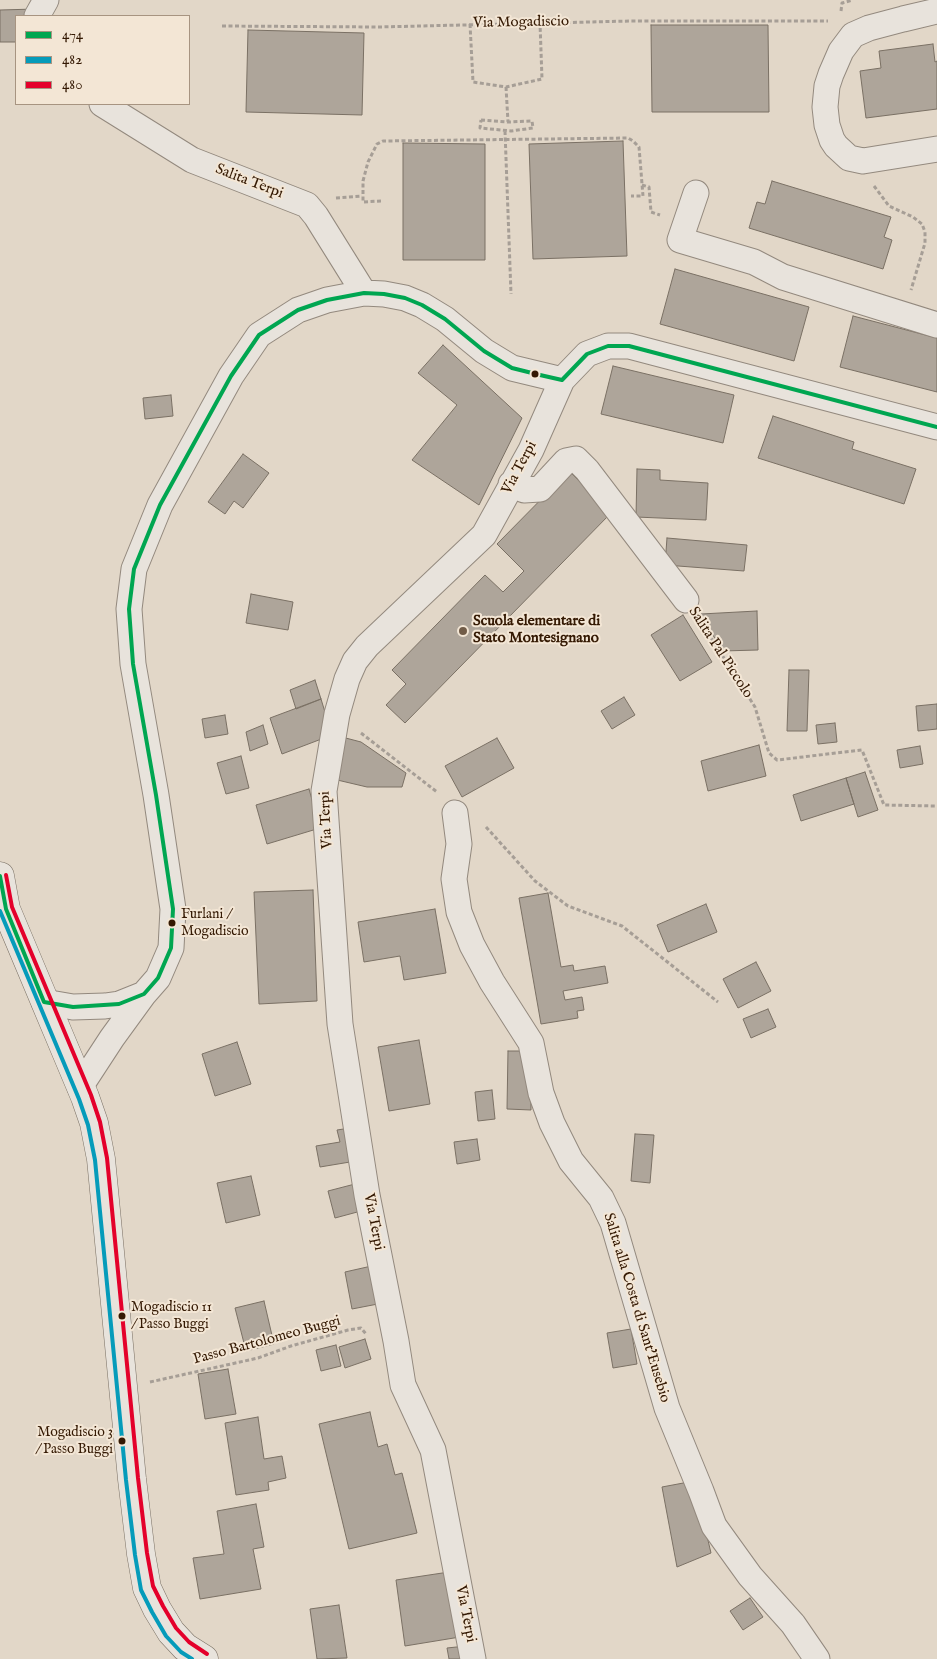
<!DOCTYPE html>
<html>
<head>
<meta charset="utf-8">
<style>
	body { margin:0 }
	#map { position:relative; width:937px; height:1659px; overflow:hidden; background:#e2d7c8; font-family:"IM FELL English",serif }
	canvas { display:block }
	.legend { position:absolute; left:15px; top:15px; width:175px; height:90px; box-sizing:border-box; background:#f3e6d5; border:1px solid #a79481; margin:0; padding:6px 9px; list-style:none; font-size:15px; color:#341903 }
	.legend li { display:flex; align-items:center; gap:10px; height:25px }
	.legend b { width:25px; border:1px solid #a79481 }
</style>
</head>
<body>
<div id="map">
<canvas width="937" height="1659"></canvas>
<ul class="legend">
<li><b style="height:6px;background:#00a651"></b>474</li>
<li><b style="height:6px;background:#059bba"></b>482</li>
<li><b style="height:6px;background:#e4002b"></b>480</li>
</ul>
</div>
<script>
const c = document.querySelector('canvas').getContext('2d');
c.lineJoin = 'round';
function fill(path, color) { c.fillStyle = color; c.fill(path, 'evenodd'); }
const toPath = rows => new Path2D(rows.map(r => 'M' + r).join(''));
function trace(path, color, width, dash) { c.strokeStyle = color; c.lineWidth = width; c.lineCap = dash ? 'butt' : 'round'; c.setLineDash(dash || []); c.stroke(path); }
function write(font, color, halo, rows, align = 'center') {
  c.font = font + ' "IM FELL English",serif'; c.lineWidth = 4; c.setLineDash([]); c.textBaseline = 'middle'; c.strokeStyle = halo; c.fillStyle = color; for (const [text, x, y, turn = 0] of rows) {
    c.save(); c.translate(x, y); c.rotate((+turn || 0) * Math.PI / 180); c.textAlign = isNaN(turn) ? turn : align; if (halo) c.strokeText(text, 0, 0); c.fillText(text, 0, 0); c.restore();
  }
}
const building = toPath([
	[36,9,33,16,16,16,16,42,0,42,0,10,36,9],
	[651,25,768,25,769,112,652,112,651,25],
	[248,30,364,33,362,115,246,112,248,30],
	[933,44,935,62,937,61,937,109,866,118,860,71,881,68,879,51,933,44],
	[623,141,627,256,533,259,529,144,623,141],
	[403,143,485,144,485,260,403,260,403,143],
	[772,181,891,217,884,237,892,240,883,269,749,228,757,202,765,204,772,181],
	[675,269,809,307,794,361,660,324,675,269],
	[853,316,937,338,937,392,840,367,853,316],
	[443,345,522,418,479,505,412,460,457,405,418,373,443,345],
	[613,366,734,395,723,443,601,414,613,366],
	[171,395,173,416,145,419,143,398,171,395],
	[773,416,854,442,852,449,916,469,904,504,758,458,773,416],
	[243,454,269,473,243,508,234,501,225,514,208,502,243,454],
	[637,469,660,470,660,480,708,483,706,520,636,517,637,469],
	[569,471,611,513,405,723,386,705,406,684,392,670,485,575,503,592,524,571,497,544,569,471],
	[667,538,747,545,744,571,665,565,667,538],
	[251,594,293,602,288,630,246,623,251,594],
	[757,611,758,650,722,651,701,614,757,611],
	[683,615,712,662,680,681,651,635,683,615],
	[789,670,809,670,807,731,787,731,789,670],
	[315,680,321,699,296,709,290,690,315,680],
	[624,697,635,715,612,729,601,711,624,697],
	[321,699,332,735,282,754,270,718,321,699],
	[937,704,937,729,918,731,916,706,937,704],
	[225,715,228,734,205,738,202,719,225,715],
	[835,723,837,742,818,744,816,725,835,723],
	[263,725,268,744,250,751,246,732,263,725],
	[338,736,361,742,406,773,402,787,367,787,333,779,338,736],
	[497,738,514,768,462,797,445,766,497,738],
	[759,745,766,776,708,791,701,761,759,745],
	[920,746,923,764,900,768,897,750,920,746],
	[241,756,249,788,226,794,217,763,241,756],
	[865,772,878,810,858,817,846,778,865,772],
	[846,778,854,804,801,821,793,795,846,778],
	[309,789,320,828,267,844,256,805,309,789],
	[313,890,317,1001,259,1004,254,892,313,890],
	[548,893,561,967,573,965,574,971,605,966,608,983,563,991,565,1000,582,997,584,1010,577,1011,578,1018,541,1024,519,898,548,893],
	[706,904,717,932,668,952,657,925,706,904],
	[435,909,446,973,404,980,400,956,364,962,358,922,435,909],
	[756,962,771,991,738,1008,723,979,756,962],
	[768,1009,776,1027,751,1038,743,1019,768,1009],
	[419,1040,430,1104,389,1111,378,1047,419,1040],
	[237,1042,251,1084,215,1096,202,1054,237,1042],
	[508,1051,531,1051,531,1110,507,1109,508,1051],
	[492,1090,495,1119,478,1121,475,1092,492,1090],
	[350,1128,356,1161,320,1167,316,1146,340,1142,337,1130,350,1128],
	[635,1134,654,1135,650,1183,631,1181,635,1134],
	[477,1139,480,1160,457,1164,454,1142,477,1139],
	[251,1176,260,1215,226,1223,217,1183,251,1176],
	[355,1184,361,1211,335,1218,328,1191,355,1184],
	[376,1265,383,1303,352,1309,345,1272,376,1265],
	[264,1301,274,1344,246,1351,235,1308,264,1301],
	[631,1329,637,1364,613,1368,607,1333,631,1329],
	[365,1339,371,1359,345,1368,339,1347,365,1339],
	[336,1345,341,1366,321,1371,316,1350,336,1345],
	[228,1369,236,1414,205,1419,198,1374,228,1369],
	[370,1412,378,1447,387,1444,395,1475,402,1473,417,1533,349,1549,319,1424,370,1412],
	[258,1417,264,1459,282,1456,286,1478,268,1482,269,1490,236,1495,225,1423,258,1417],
	[694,1481,711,1553,677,1567,662,1487,694,1481],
	[256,1504,264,1547,253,1549,261,1589,200,1599,193,1558,224,1554,217,1511,256,1504],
	[449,1572,460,1637,405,1646,396,1580,449,1572],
	[750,1598,763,1617,743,1630,730,1611,750,1598],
	[339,1605,347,1658,317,1659,310,1609,339,1605],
	[466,1646,468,1659,449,1659,447,1648,466,1646]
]);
fill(building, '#aea59a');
trace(building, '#7a7064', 1);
const street = toPath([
	[937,11,903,19,869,28,853,35,841,51,831,74,827,86,825,107,827,125,832,140,836,146,849,158,863,161,937,149],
	[37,16,46,0],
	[102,104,192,160,307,205,316,216,364,293],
	[696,193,680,240,754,262,783,277,937,325],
	[511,484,524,490,540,489,566,461,576,459,587,470,686,600],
	[455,813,459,844,454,879,459,912,472,945,492,982,531,1043,541,1093,552,1123,571,1161,601,1198,613,1223,667,1408,701,1491,714,1526,750,1576,793,1624,817,1659],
	[44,1002,73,1007,105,1006,119,1004,144,994,158,978,171,948,173,909,156,795,133,664,129,609,134,569,160,505,231,376,259,335,298,310,327,300,364,293,384,294,405,298,422,305,445,319,484,351,512,368,562,380],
	[80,1087,112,1038,144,994],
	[473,1659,433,1450,403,1385,396,1341,367,1195,340,1024,324,791,337,714,347,679,355,661,367,646,484,535,531,450,562,380,587,354,608,346,629,346,937,427]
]);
const secondary = toPath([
	[0,876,6,909,85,1097,94,1123,101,1159,132,1479,141,1554,147,1588,157,1609,171,1632,185,1647,204,1659]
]);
trace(street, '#93897e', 27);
trace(secondary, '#7a7064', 29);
trace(toPath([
	[841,11,842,3,853,0],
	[470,24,473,82,506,87,542,79,540,23],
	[222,26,378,27,631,21,828,21],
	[506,87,508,122],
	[481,120,508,122,532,121,533,128,511,131,480,128,481,120],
	[505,131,511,294],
	[642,185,649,187,651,212,660,215],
	[874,186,889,206,913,217,922,224,925,232,925,243,911,290],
	[336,198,362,196],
	[381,201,363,202,363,181,368,162,377,144,383,141,628,138,633,141,639,147,643,196,631,196],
	[701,622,755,707,769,753,777,760,862,750,884,805,937,806],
	[361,733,437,792],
	[486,827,535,881,568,906,622,926,718,1002],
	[150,1382,258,1358,291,1346,348,1330,361,1328,366,1334]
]), '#a69e96', 3, [4, 2.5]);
trace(street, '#e8e3dc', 25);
trace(secondary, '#e8e3dc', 28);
trace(toPath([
	[0,876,6,909,44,1002,73,1007,119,1004,144,994,158,978,171,948,173,909,156,795,133,664,129,609,134,569,160,505,231,376,259,335,298,310,327,300,364,293,384,294,405,298,422,305,445,319,484,351,512,368,540,375,562,380,587,354,608,346,629,346,937,427]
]), '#00a651', 4);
trace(toPath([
	[0,911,79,1099,88,1125,95,1160,126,1480,135,1555,141,1590,152,1612,166,1636,181,1652,192,1659]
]), '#059bba', 4);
trace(toPath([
	[6,875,12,907,91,1095,100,1122,107,1158,138,1478,147,1553,153,1586,163,1606,176,1628,189,1642,207,1654]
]), '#e4002b', 4);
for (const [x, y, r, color] of [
	[535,374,4.5,"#341903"],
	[463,631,5,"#715c48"],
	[172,923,4.5,"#341903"],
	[122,1316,4.5,"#341903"],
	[122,1441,4.5,"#341903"]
]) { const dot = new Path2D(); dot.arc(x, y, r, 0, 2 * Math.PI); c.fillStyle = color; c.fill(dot); trace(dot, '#f3e6d5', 2); }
write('14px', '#341903', '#f3e6d5', [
	["Furlani /",181,915],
	["Mogadiscio",181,932],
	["Mogadiscio 11",131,1308],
	["/ Passo Buggi",131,1325],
	["Mogadiscio 3",113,1433,"right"],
	["/ Passo Buggi",113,1450,"right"]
], 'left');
write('15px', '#341903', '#f3e6d5', [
	["Via Mogadiscio",521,23,-1],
	["Salita Terpi",249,182,21],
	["Via Terpi",520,468,-62],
	["Salita Pal Piccolo",720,653,57],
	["Via Terpi",327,820,-93],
	["Via Terpi",373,1222,79],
	["Salita alla Costa di Sant'Eusebio",636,1308,73],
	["Passo Bartolomeo Buggi",267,1341,-15],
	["Via Terpi",465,1614,79]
]);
write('bold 15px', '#341903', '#f3e6d5', [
	["Scuola elementare di",473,622],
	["Stato Montesignano",473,639]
], 'left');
</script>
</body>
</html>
